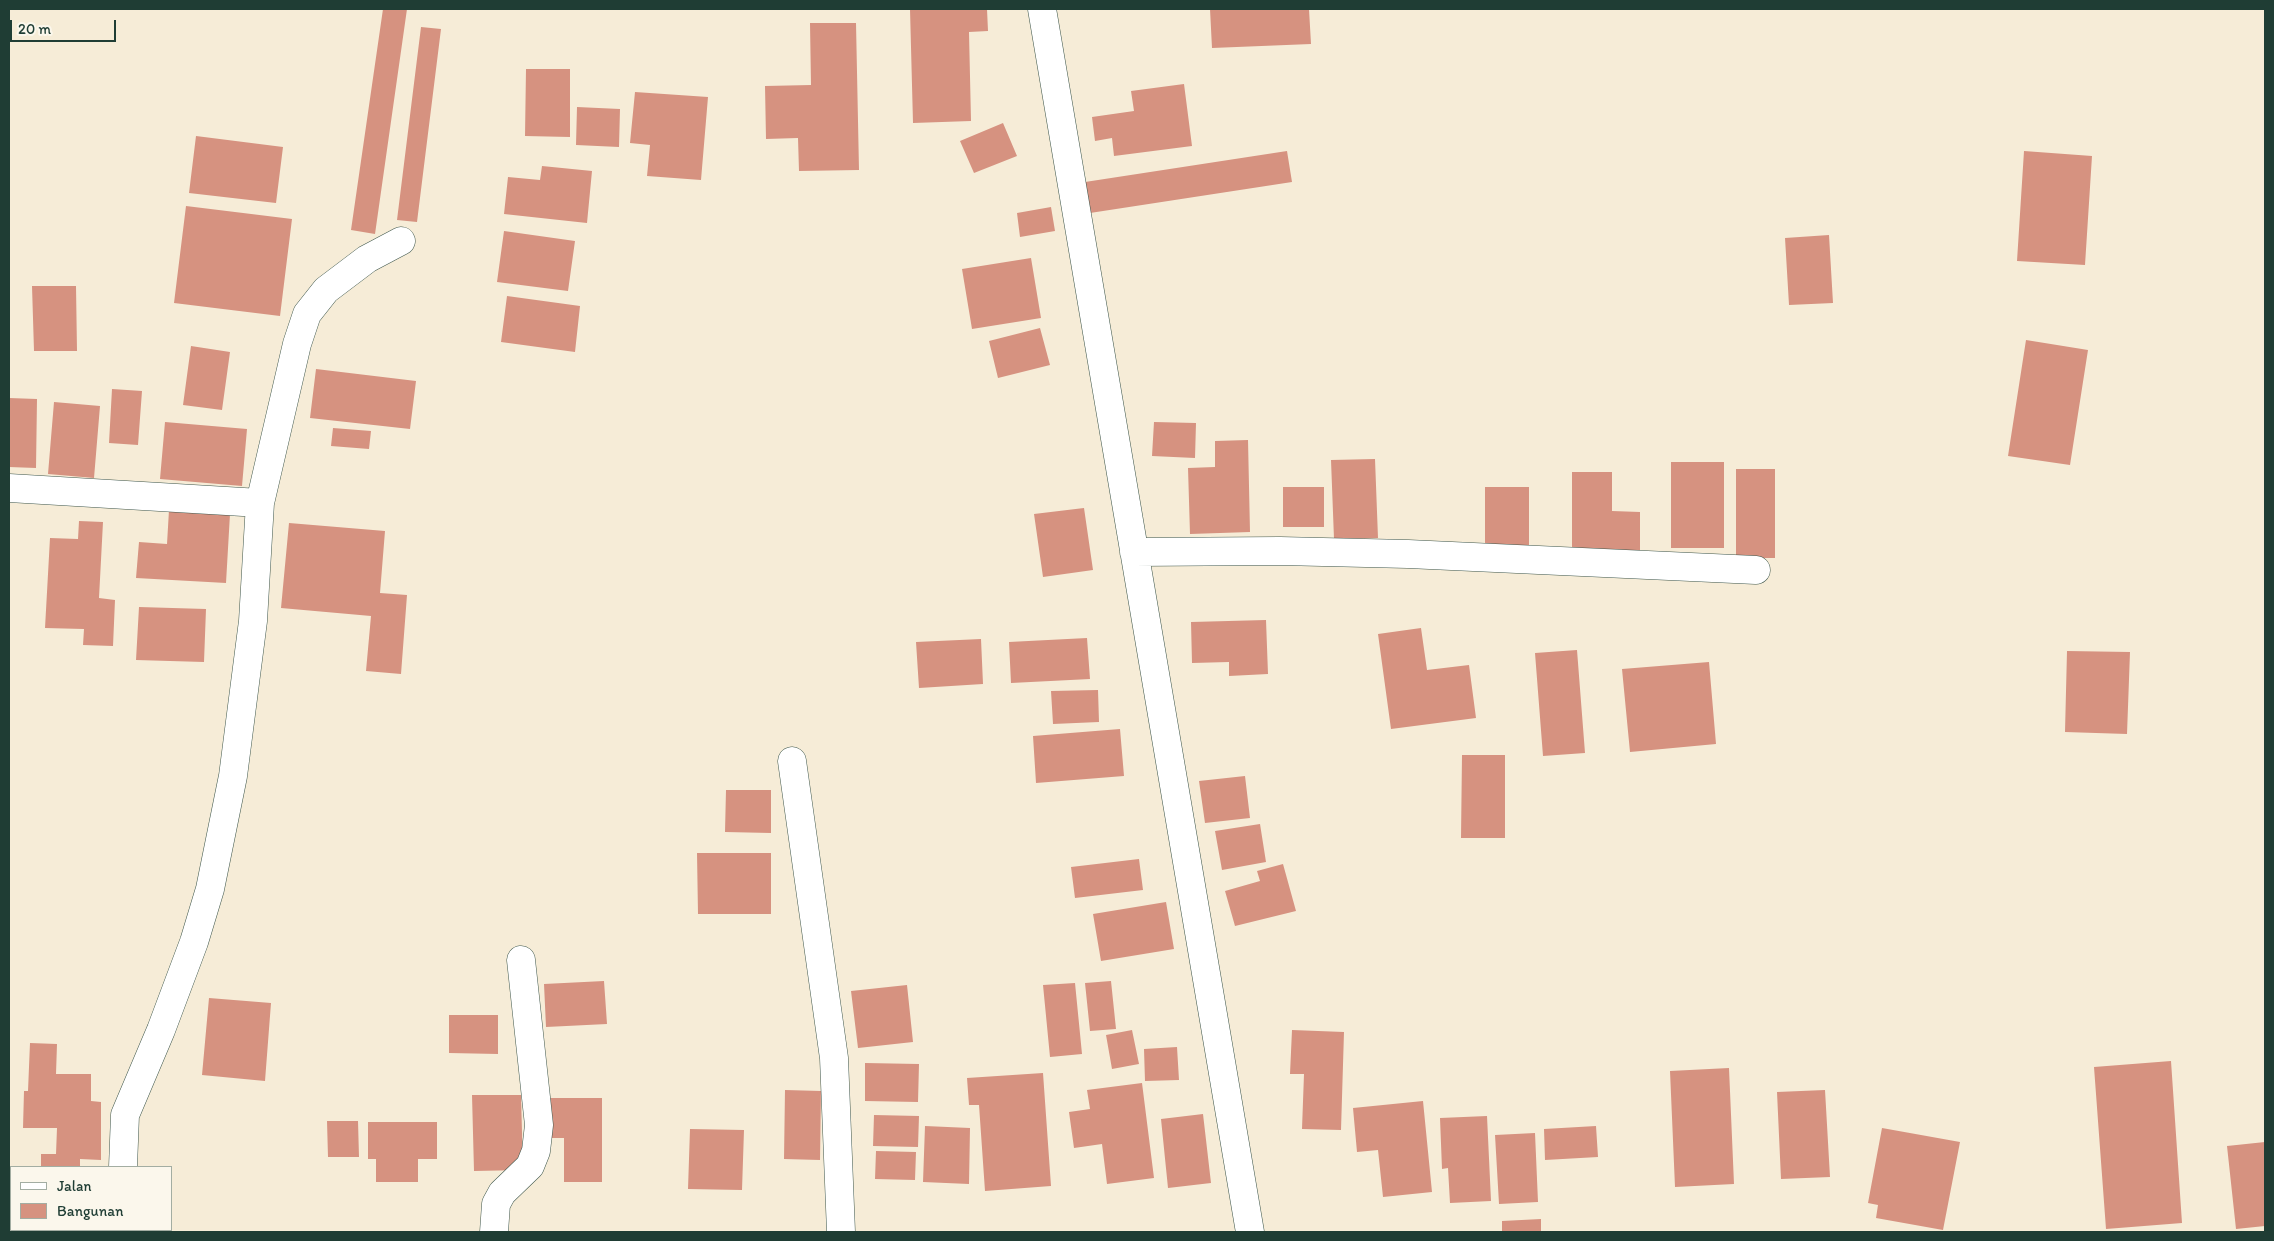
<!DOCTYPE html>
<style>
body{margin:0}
#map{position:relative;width:2274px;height:1241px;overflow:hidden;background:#f6ecd7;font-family:Itim,sans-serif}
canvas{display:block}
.frame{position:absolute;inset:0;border:10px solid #1f3d34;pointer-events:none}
.legend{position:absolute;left:10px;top:1166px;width:162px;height:65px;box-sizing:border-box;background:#fbf7ec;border:1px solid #a3ada2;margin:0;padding:6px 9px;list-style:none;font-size:15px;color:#1f3d34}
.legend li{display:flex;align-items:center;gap:10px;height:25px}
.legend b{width:25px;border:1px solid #a3ada2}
.scale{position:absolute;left:10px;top:20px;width:106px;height:22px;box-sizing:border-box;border:2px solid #1f3d34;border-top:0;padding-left:6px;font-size:15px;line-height:18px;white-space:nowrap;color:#1f3d34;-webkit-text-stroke:4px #fbf7ec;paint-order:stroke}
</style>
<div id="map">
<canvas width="2274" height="1241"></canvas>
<div class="frame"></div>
<ul class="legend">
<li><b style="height:6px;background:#fff"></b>Jalan</li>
<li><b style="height:14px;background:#d69280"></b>Bangunan</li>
</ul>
<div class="scale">20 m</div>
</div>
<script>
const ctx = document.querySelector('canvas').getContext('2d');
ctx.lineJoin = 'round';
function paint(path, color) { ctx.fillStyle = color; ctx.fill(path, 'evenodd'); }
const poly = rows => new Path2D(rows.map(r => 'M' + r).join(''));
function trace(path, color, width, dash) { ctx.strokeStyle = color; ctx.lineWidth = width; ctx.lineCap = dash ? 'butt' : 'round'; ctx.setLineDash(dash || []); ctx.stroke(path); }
const building = poly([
 [383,9,407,9,375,234,351,230],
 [910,9,987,9,988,31,969,32,971,121,913,123],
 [1210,9,1309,9,1311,44,1212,48],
 [810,23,856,23,859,170,799,171,798,138,766,139,765,86,811,85],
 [421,27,441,29,417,222,397,220],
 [526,69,570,69,570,137,525,136],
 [1184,84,1192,146,1114,156,1112,138,1095,141,1092,117,1134,111,1131,91],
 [635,92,708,97,701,180,647,176,650,145,630,143],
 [577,107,620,109,619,147,576,145],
 [1003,123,1017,156,974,173,960,141],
 [196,136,283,147,276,203,189,193],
 [1287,151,1292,182,1090,213,1085,182],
 [2024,151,2092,156,2085,265,2017,261],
 [542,166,592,171,587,223,504,214,508,177,540,180],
 [186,206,292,219,280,316,174,303],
 [1051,207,1055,231,1020,237,1017,213],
 [504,231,575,241,568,291,497,282],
 [1829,235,1833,303,1789,305,1785,238],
 [1031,258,1041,318,972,329,962,269],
 [32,286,76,286,77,351,34,351],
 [507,296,580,306,575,352,501,342],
 [1040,328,1050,365,998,378,989,341],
 [2026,340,2088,350,2070,465,2008,456],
 [191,346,230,352,222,410,183,405],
 [316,369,416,381,410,429,310,418],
 [112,389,142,391,138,445,109,443],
 [9,398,37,399,36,468,9,467],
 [54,402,100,406,94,478,48,474],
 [165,422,247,429,242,486,160,479],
 [1154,422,1196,423,1195,458,1152,456],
 [333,428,371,431,369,449,331,446],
 [1248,440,1250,532,1190,534,1188,468,1215,467,1215,441],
 [1375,459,1378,538,1334,539,1331,460],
 [1671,462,1724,462,1724,548,1671,548],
 [1736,469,1775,469,1775,558,1736,558],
 [1572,472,1612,472,1612,511,1640,512,1640,551,1572,551],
 [1283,487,1324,487,1324,527,1283,527],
 [1485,487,1529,487,1529,548,1485,548],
 [1084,508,1093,570,1043,577,1034,514],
 [169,510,230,514,226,583,136,578,139,542,167,544],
 [79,521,103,522,99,598,115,600,113,646,83,645,84,629,45,628,50,538,78,539],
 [289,523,385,531,380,593,407,595,401,674,366,671,371,616,281,608],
 [139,607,206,609,204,662,136,660],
 [1266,620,1268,674,1229,676,1229,662,1192,663,1191,622],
 [1421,628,1427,670,1469,665,1476,718,1391,729,1378,634],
 [1087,638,1090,679,1011,683,1009,642],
 [981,639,983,684,919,688,916,642],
 [1577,650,1585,753,1543,756,1535,653],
 [2067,651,2130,652,2127,734,2065,732],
 [1709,662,1716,744,1630,752,1622,669],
 [1098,690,1099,722,1053,724,1051,691],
 [1120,729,1124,776,1036,783,1033,736],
 [1462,755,1505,755,1505,838,1461,838],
 [1245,776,1250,818,1205,823,1199,781],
 [726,790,771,790,771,833,725,832],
 [1260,824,1266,862,1222,870,1215,831],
 [697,853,771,853,771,914,698,914],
 [1139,859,1143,890,1075,898,1071,867],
 [1283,864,1296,911,1235,926,1225,891,1260,881,1257,871],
 [1166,902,1174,949,1101,961,1093,914],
 [604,981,607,1024,546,1027,544,984],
 [1111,981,1116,1029,1090,1031,1085,983],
 [1075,983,1082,1054,1050,1057,1043,985],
 [907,985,913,1042,858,1048,851,991],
 [209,998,271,1003,265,1081,202,1075],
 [449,1015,498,1015,498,1054,449,1053],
 [1132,1030,1139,1064,1112,1069,1106,1035],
 [1292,1030,1344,1032,1341,1130,1302,1129,1304,1074,1290,1074],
 [30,1043,57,1044,56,1074,91,1074,91,1101,101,1102,101,1160,80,1159,80,1167,41,1167,41,1154,56,1154,57,1128,23,1128,24,1091,28,1091],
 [1177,1047,1179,1080,1145,1081,1144,1049],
 [2171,1061,2182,1223,2106,1229,2094,1067],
 [865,1063,919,1064,918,1102,865,1101],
 [1729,1068,1734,1184,1675,1187,1670,1071],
 [1043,1073,1051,1186,985,1191,979,1105,969,1105,967,1078],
 [1142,1083,1154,1178,1107,1184,1102,1144,1074,1148,1069,1112,1090,1109,1087,1090],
 [785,1090,821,1091,820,1160,784,1159],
 [1825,1090,1830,1177,1781,1179,1777,1092],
 [472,1095,521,1095,523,1170,474,1171],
 [550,1098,602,1098,602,1182,564,1182,564,1138,549,1138],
 [1423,1101,1432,1192,1383,1197,1378,1150,1357,1152,1353,1108],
 [1203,1114,1211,1183,1168,1188,1161,1119],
 [874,1115,919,1116,918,1147,873,1146],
 [1487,1116,1491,1201,1450,1203,1448,1168,1442,1169,1440,1118],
 [327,1121,358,1121,359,1157,328,1157],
 [368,1122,437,1122,437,1159,418,1159,418,1182,376,1182,376,1159,368,1159],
 [925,1126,970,1128,969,1184,923,1182],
 [1596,1126,1598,1157,1545,1160,1544,1129],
 [1882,1128,1960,1142,1943,1230,1876,1218,1878,1205,1868,1203],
 [690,1129,744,1130,742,1190,688,1189],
 [1535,1133,1538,1202,1499,1204,1495,1135],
 [2265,1142,2265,1226,2236,1229,2227,1146],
 [876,1151,916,1152,915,1180,875,1179],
 [1541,1219,1541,1232,1502,1232,1502,1221]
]);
const minor = poly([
 [1042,9,1250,1232],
 [9,488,260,503],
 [1134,552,1280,551,1408,554,1756,570],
 [792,761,834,1058,841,1232],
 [123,1167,125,1115,161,1030,194,942,210,889,233,776,253,621,260,503,297,344,307,314,326,290,367,259,401,241],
 [120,1232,120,1230],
 [494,1232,496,1204,502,1193,530,1166,536,1151,539,1125,521,960]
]);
const tertiary = poly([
 [9,1232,15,1232]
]);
paint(building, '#d69280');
trace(minor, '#3f574c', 29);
trace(tertiary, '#3f574c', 29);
trace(minor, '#fff', 28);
trace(tertiary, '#fff', 28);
</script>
